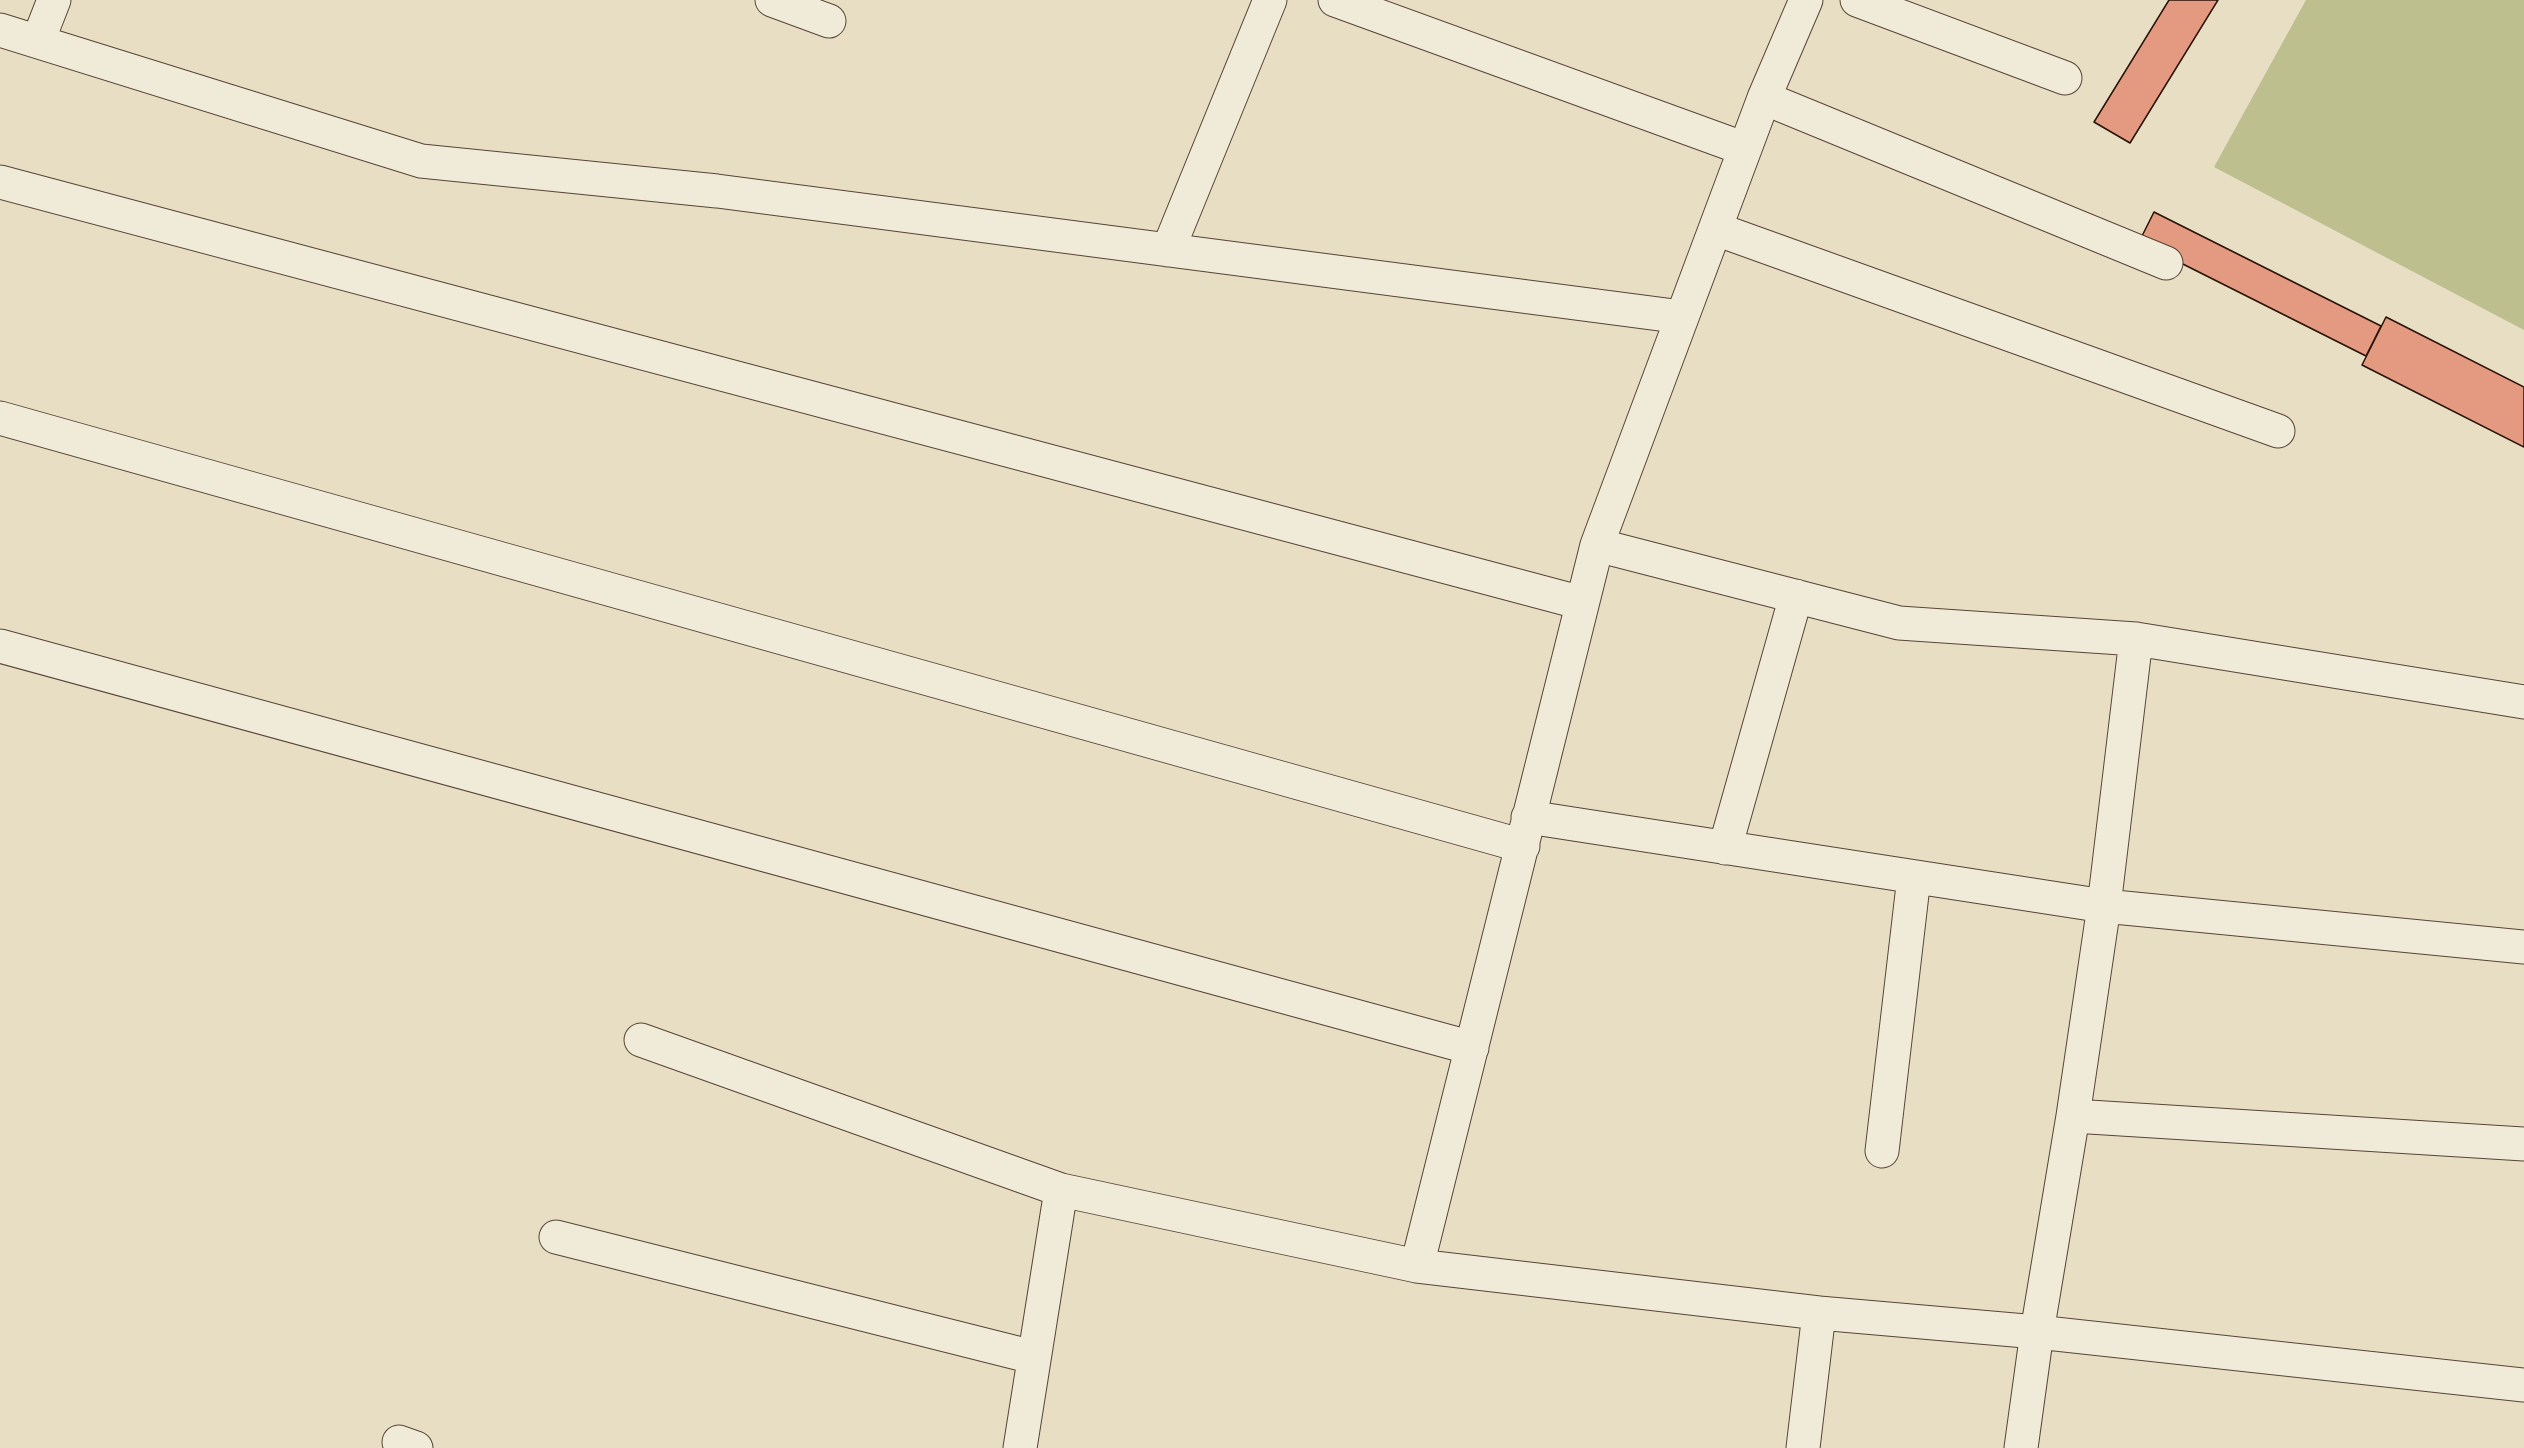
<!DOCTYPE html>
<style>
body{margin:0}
canvas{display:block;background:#e8dec4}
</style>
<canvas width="2524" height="1448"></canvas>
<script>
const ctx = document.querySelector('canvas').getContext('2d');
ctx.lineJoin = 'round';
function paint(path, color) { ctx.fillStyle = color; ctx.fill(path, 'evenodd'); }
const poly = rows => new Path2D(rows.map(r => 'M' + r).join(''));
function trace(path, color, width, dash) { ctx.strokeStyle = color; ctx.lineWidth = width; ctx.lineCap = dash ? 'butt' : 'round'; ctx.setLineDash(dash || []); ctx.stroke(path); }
const green = poly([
 [2306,0,2524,0,2524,330,2214,167]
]);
const building = poly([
 [2169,0,2218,0,2130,143,2094,122,2169,0],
 [2154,212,2381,326,2366,356,2139,242,2154,212],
 [2386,317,2524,387,2524,447,2362,365,2386,317]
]);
const minor = poly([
 [772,0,829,21],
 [1335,0,1745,149],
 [1857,0,2065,78],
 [0,30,421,161,717,191,1682,317],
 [38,41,54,0],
 [1764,98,2166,263],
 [0,182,1582,603],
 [1716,229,2278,431],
 [1168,250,1270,0],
 [0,418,1523,846],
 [1597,545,1899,623,2136,639,2524,702],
 [0,646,1472,1048],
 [1528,817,2104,906,2524,947],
 [1725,848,1796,596],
 [641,1040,1061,1190,1417,1266,1819,1313,2037,1332,2524,1385],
 [2073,1116,2524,1144],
 [1882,1151,1914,877],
 [556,1237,1033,1357],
 [1417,1266,1597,545,1764,98,1806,0],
 [399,1442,416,1448],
 [1020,1448,1061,1190],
 [1803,1448,1819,1313],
 [2021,1448,2037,1332,2073,1116,2104,906,2136,639]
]);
paint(green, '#bdbf8f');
paint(building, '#e39a81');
trace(building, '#281106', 1.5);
trace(minor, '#584436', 35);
trace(minor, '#f0ead9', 33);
</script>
